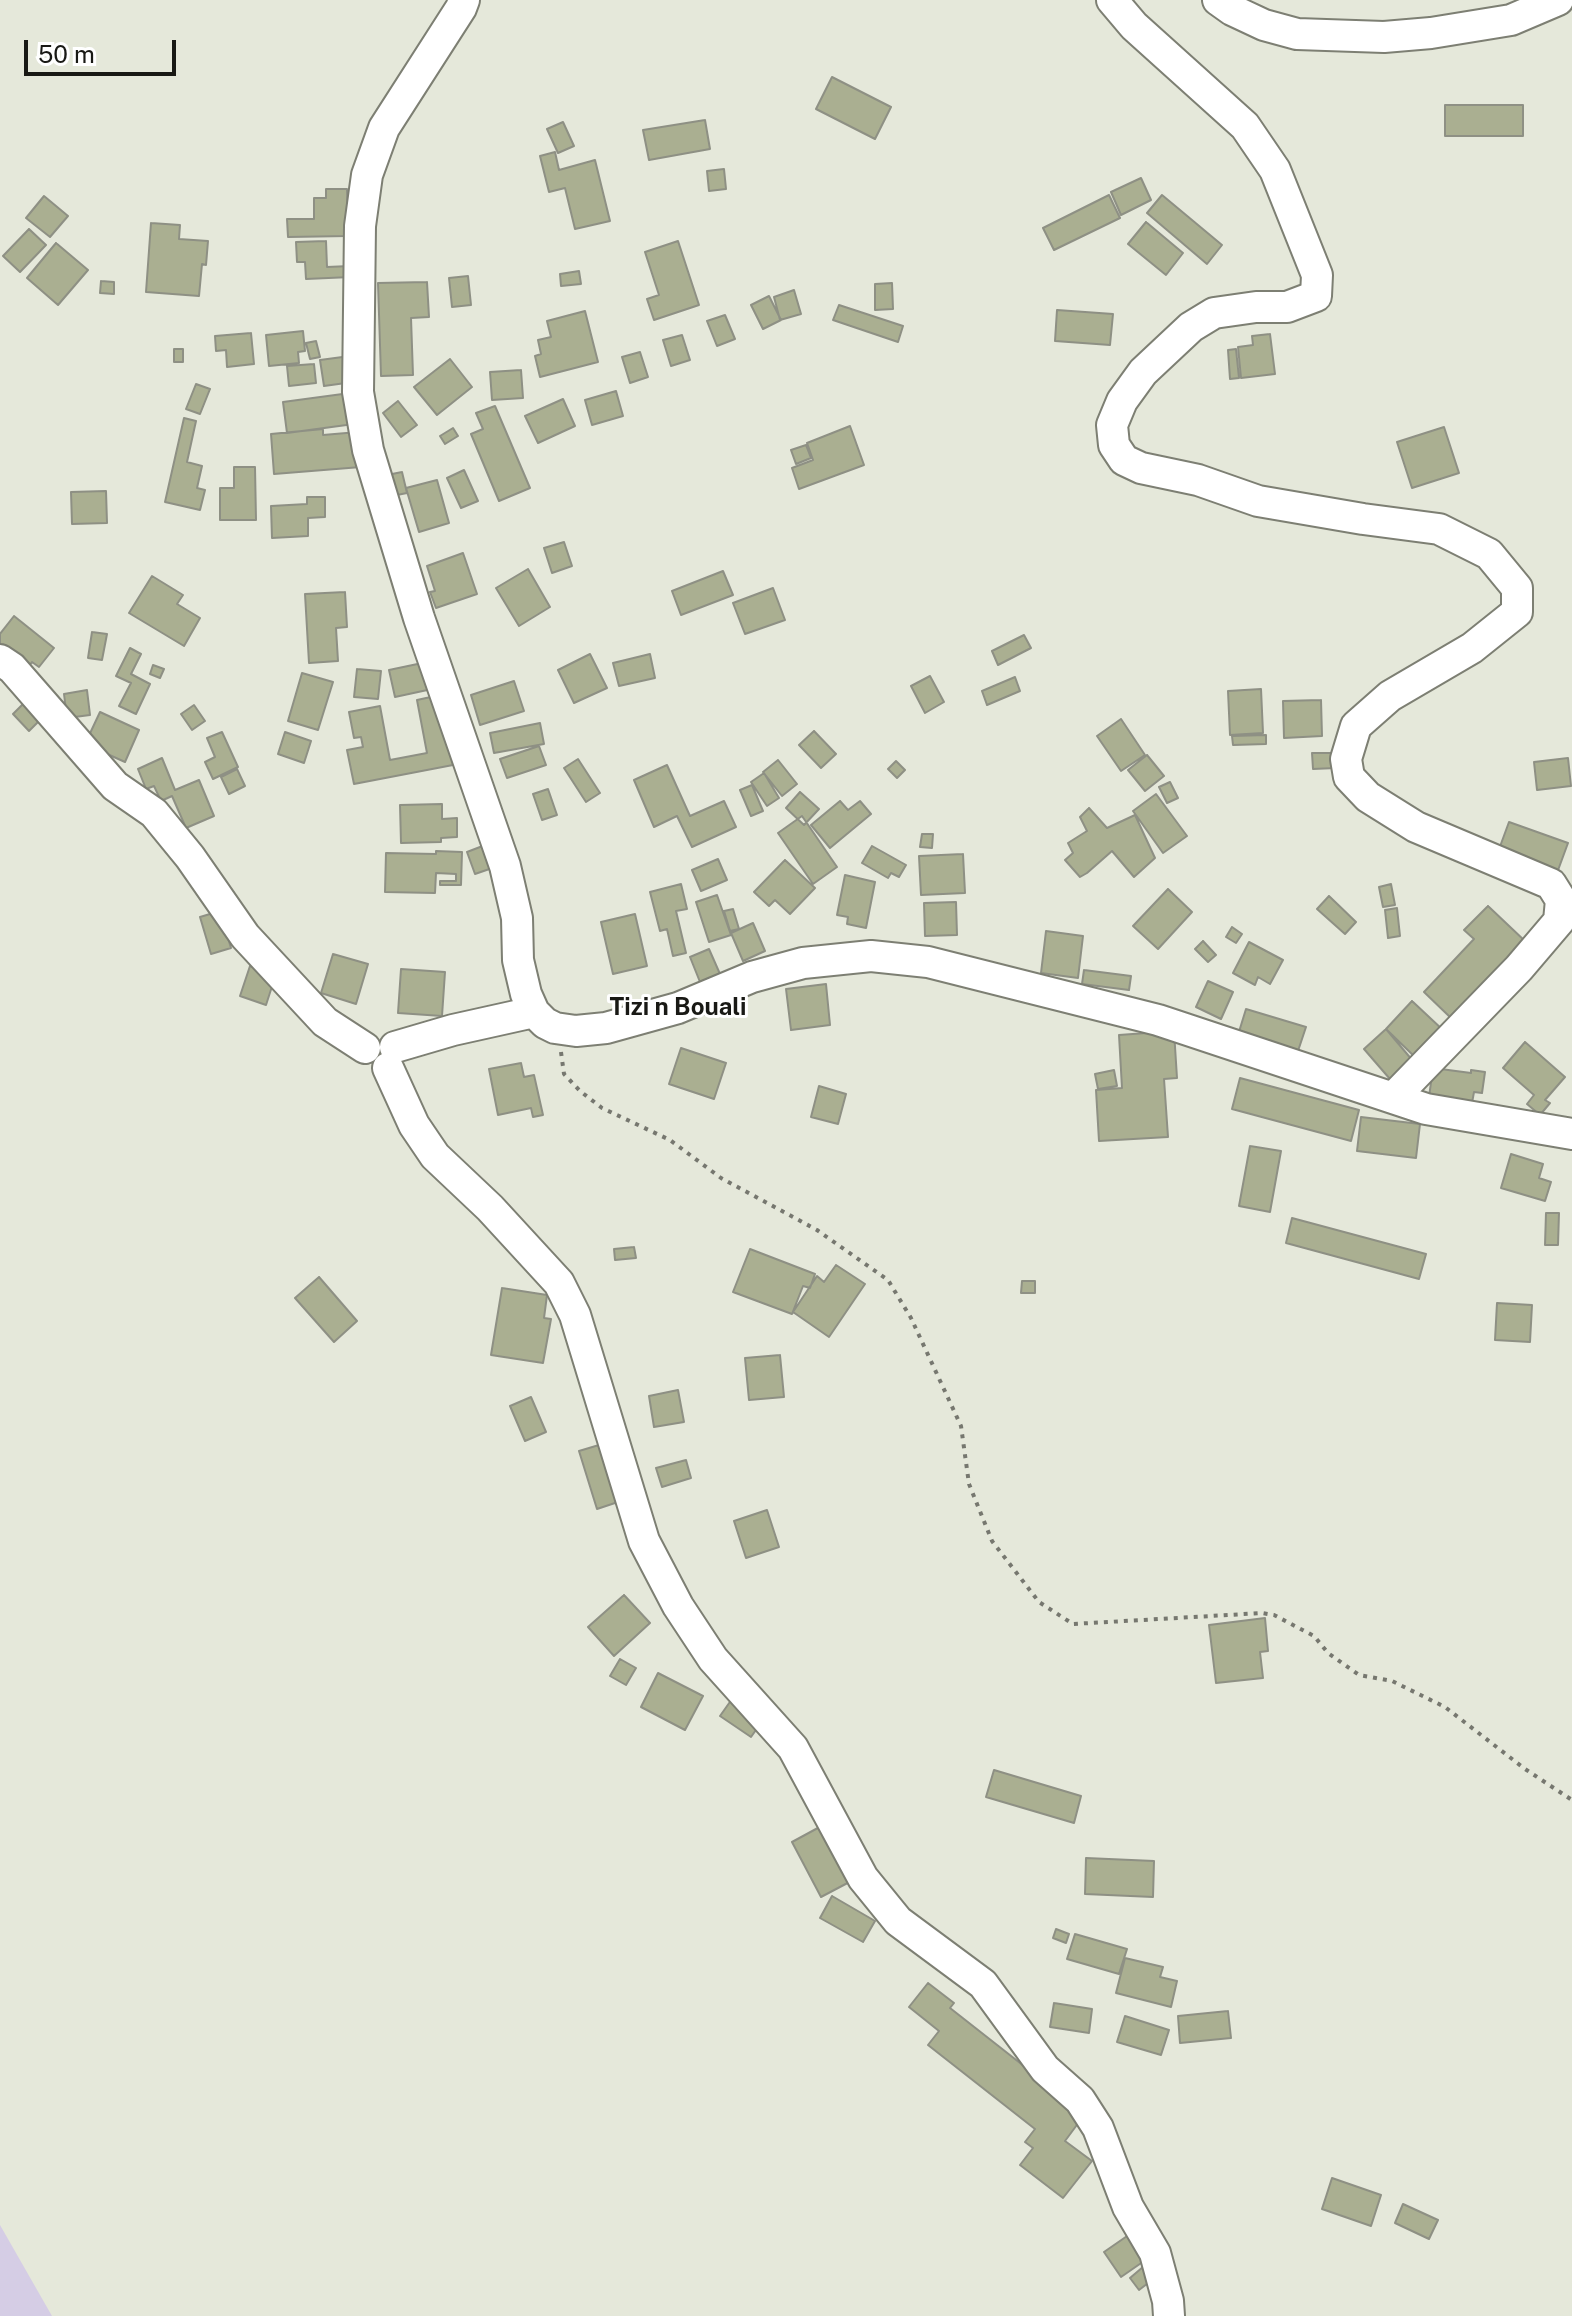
<!DOCTYPE html>
<style>
body{margin:0}
#map{position:relative;width:1572px;height:2316px;overflow:hidden;background:#e5e8da;font-family:"Public Sans",sans-serif}
canvas{display:block}
.scale{position:absolute;left:24px;top:40px;width:152px;height:36px;box-sizing:border-box;border:4px solid #191915;border-top:0;padding-left:10px;font-size:24px;line-height:28px;white-space:nowrap;color:#191915;-webkit-text-stroke:6px #fff;paint-order:stroke}
</style>
<div id="map">
<canvas width="1572" height="2316"></canvas>
<div class="scale">50 m</div>
</div>
<script>
const ctx = document.querySelector('canvas').getContext('2d');
ctx.lineJoin = 'round';
function paint(path, color) { ctx.fillStyle = color; ctx.fill(path, 'evenodd'); }
const poly = rows => new Path2D(rows.map(r => 'M' + r).join(''));
function trace(path, color, width, dash) { ctx.strokeStyle = color; ctx.lineWidth = width; ctx.lineCap = dash ? 'butt' : 'round'; ctx.setLineDash(dash || []); ctx.stroke(path); }
function drawText(font, color, halo, rows, align = 'center') {
  ctx.font = font + ' "Public Sans",sans-serif'; ctx.lineWidth = 6; ctx.setLineDash([]); ctx.textBaseline = 'middle'; ctx.strokeStyle = halo; ctx.fillStyle = color; for (const [text, x, y, turn = 0] of rows) {
    ctx.save(); ctx.translate(x, y); ctx.rotate((+turn || 0) * Math.PI / 180); ctx.textAlign = isNaN(turn) ? turn : align; if (halo) ctx.strokeText(text, 0, 0); ctx.fillText(text, 0, 0); ctx.restore();
  }
}
const green = poly([
 [0,2225,52,2316,0,2316]
]);
const building = poly([
 [832,77,891,107,875,139,816,109,832,77],
 [1445,105,1523,105,1523,136,1445,136,1445,105],
 [705,120,710,149,649,160,643,130,705,120],
 [563,122,574,146,558,153,547,129,563,122],
 [555,152,559,170,595,160,610,221,575,229,565,188,549,192,540,156,555,152],
 [724,169,726,189,709,191,707,171,724,169],
 [1141,178,1151,200,1121,215,1111,192,1141,178],
 [326,189,347,189,348,236,288,237,287,219,314,219,314,198,326,198,326,189],
 [1109,195,1120,218,1054,250,1043,228,1109,195],
 [1162,195,1222,245,1207,264,1147,213,1162,195],
 [44,196,68,216,50,237,26,218,44,196],
 [1146,222,1183,253,1166,275,1128,244,1146,222],
 [151,223,180,225,179,239,208,241,206,265,202,264,199,296,146,292,151,223],
 [29,229,46,245,20,272,3,256,29,229],
 [326,241,327,267,350,266,351,277,306,279,305,262,297,262,296,242,326,241],
 [678,241,699,305,654,320,647,299,659,295,645,252,678,241],
 [56,243,88,270,58,305,27,278,56,243],
 [579,271,581,284,561,286,560,274,579,271],
 [468,276,471,305,452,307,449,278,468,276],
 [101,281,114,282,114,294,100,293,101,281],
 [427,282,429,317,411,318,413,375,381,376,378,283,427,282],
 [892,283,893,309,875,310,875,284,892,283],
 [794,290,801,314,780,320,774,297,794,290],
 [769,296,781,320,763,329,751,305,769,296],
 [839,305,903,326,898,342,833,320,839,305],
 [1057,310,1113,314,1110,345,1055,341,1057,310],
 [585,311,598,362,540,377,535,356,541,354,538,340,551,337,547,321,585,311],
 [725,315,735,339,717,346,707,321,725,315],
 [303,331,305,351,298,352,299,363,269,366,266,335,303,331],
 [251,333,254,364,227,367,226,350,216,351,215,336,251,333],
 [1270,334,1275,374,1241,378,1238,347,1253,345,1252,336,1270,334],
 [682,335,690,360,671,366,663,340,682,335],
 [316,341,320,357,310,359,306,343,316,341],
 [174,349,183,349,183,362,174,362,174,349],
 [1236,349,1239,378,1230,379,1228,350,1236,349],
 [640,352,648,377,630,383,622,357,640,352],
 [350,356,353,382,324,386,320,360,350,356],
 [450,359,472,387,437,415,414,387,450,359],
 [314,364,316,383,289,386,287,366,314,364],
 [521,370,523,398,492,400,490,372,521,370],
 [196,384,210,389,200,414,186,409,196,384],
 [616,391,623,416,592,425,585,400,616,391],
 [350,393,354,424,287,433,283,402,350,393],
 [563,399,575,426,538,443,525,416,563,399],
 [398,401,417,425,401,437,383,413,398,401],
 [495,406,530,488,499,501,471,434,483,429,476,413,495,406],
 [184,418,196,421,187,462,202,466,197,488,205,490,200,510,165,502,184,418],
 [850,426,864,465,799,489,792,468,813,460,807,443,850,426],
 [1444,427,1459,473,1412,488,1397,442,1444,427],
 [453,428,458,436,445,444,440,436,453,428],
 [323,429,323,435,358,432,361,467,274,474,271,434,323,429],
 [806,445,811,458,796,464,791,450,806,445],
 [234,467,255,467,256,520,220,520,220,488,234,488,234,467],
 [464,470,478,501,461,508,447,478,464,470],
 [402,472,407,493,387,497,382,476,402,472],
 [437,480,449,523,419,532,406,488,437,480],
 [106,491,107,523,72,524,71,492,106,491],
 [307,497,325,497,325,517,308,518,308,536,272,538,271,506,307,504,307,497],
 [564,542,572,566,552,573,544,548,564,542],
 [463,553,477,594,436,608,430,592,435,591,427,566,463,553],
 [528,569,550,607,519,626,496,588,528,569],
 [723,571,733,595,681,615,672,591,723,571],
 [152,576,183,595,177,604,200,618,184,646,129,613,152,576],
 [773,588,785,620,745,634,733,603,773,588],
 [345,592,347,627,336,628,338,661,309,663,305,594,345,592],
 [14,616,54,648,39,667,32,662,26,670,0,650,0,634,14,616],
 [92,632,107,634,102,660,88,658,92,632],
 [1024,635,1031,648,998,665,992,651,1024,635],
 [130,648,141,654,131,674,150,684,136,714,119,706,131,683,116,676,130,648],
 [590,654,607,688,574,703,558,670,590,654],
 [650,654,655,678,619,686,613,663,650,654],
 [427,662,432,689,395,697,389,670,427,662],
 [153,665,164,669,160,678,150,674,153,665],
 [357,669,381,671,378,699,354,697,357,669],
 [302,673,333,682,318,730,288,721,302,673],
 [930,676,944,702,925,713,911,686,930,676],
 [1015,677,1020,691,987,705,982,691,1015,677],
 [514,681,524,711,480,725,471,695,514,681],
 [1261,689,1263,733,1230,735,1228,691,1261,689],
 [87,690,90,715,67,718,64,694,87,690],
 [440,695,453,765,354,784,347,750,363,747,361,737,354,738,349,712,380,706,390,760,427,753,417,700,440,695],
 [1321,700,1322,736,1284,738,1283,701,1321,700],
 [25,702,42,718,29,731,13,714,25,702],
 [194,705,205,721,192,730,181,714,194,705],
 [100,712,139,730,125,762,85,744,100,712],
 [1121,719,1145,755,1121,771,1097,736,1121,719],
 [540,723,544,744,494,753,490,733,540,723],
 [814,731,836,754,821,768,799,745,814,731],
 [222,732,238,767,213,779,205,762,215,757,207,738,222,732],
 [285,732,311,741,304,763,278,754,285,732],
 [1266,735,1266,744,1233,745,1232,736,1266,735],
 [539,746,546,765,507,778,500,759,539,746],
 [1312,753,1335,753,1336,768,1313,769,1312,753],
 [1147,755,1164,776,1145,791,1128,770,1147,755],
 [162,758,175,790,199,780,214,816,186,828,172,796,161,801,154,786,146,789,138,769,162,758],
 [1568,758,1571,786,1537,790,1534,762,1568,758],
 [578,759,600,793,586,802,564,768,578,759],
 [778,760,797,784,782,796,763,772,778,760],
 [896,761,905,770,897,778,888,769,896,761],
 [667,765,690,816,724,801,736,827,692,847,677,816,654,827,634,780,667,765],
 [237,769,245,786,229,794,221,777,237,769],
 [764,773,779,798,767,806,751,782,764,773],
 [1170,782,1178,798,1167,803,1159,787,1170,782],
 [752,785,763,811,751,816,740,790,752,785],
 [548,789,557,815,542,820,533,794,548,789],
 [800,792,819,809,804,825,786,808,800,792],
 [1156,794,1187,836,1163,853,1133,811,1156,794],
 [840,801,848,810,860,801,871,814,830,848,811,825,840,801],
 [442,804,442,819,457,818,457,837,441,838,441,842,401,843,400,805,442,804],
 [1089,808,1107,828,1135,815,1155,858,1134,877,1112,851,1087,873,1080,877,1065,860,1073,853,1068,843,1087,831,1080,817,1089,808],
 [802,816,837,867,813,884,778,833,802,816],
 [1509,822,1568,843,1557,873,1498,852,1509,822],
 [922,834,933,834,932,848,920,847,922,834],
 [493,842,501,865,475,874,467,852,493,842],
 [872,846,906,865,899,877,891,873,888,878,862,863,872,846],
 [436,851,462,852,461,885,440,885,440,881,456,881,456,874,436,873,435,893,385,892,386,853,436,854,436,851],
 [963,854,965,893,921,895,919,856,963,854],
 [718,859,727,880,701,891,692,870,718,859],
 [785,860,815,888,790,914,775,900,769,906,754,892,785,860],
 [845,875,875,882,866,928,847,924,848,917,837,915,845,875],
 [681,884,687,909,676,911,686,953,673,956,667,929,660,931,650,892,681,884],
 [1391,884,1395,905,1383,907,1379,887,1391,884],
 [1168,889,1192,912,1158,949,1133,926,1168,889],
 [717,895,731,935,709,942,696,902,717,895],
 [1329,896,1356,922,1345,934,1317,909,1329,896],
 [956,902,957,935,925,936,924,903,956,902],
 [1488,906,1526,942,1452,1019,1424,992,1474,939,1464,930,1488,906],
 [1397,908,1400,936,1388,938,1385,910,1397,908],
 [733,909,739,929,730,931,724,911,733,909],
 [220,911,231,948,211,954,200,917,220,911],
 [635,914,647,966,613,974,601,922,635,914],
 [753,923,765,951,743,961,731,933,753,923],
 [1232,927,1242,934,1236,943,1226,937,1232,927],
 [1046,931,1083,936,1078,978,1041,973,1046,931],
 [1203,941,1216,955,1208,962,1195,949,1203,941],
 [1249,942,1283,960,1270,984,1258,977,1255,985,1233,973,1249,942],
 [709,949,720,974,700,982,690,957,709,949],
 [333,954,368,964,356,1004,321,993,333,954],
 [250,966,276,974,266,1005,240,996,250,966],
 [401,969,445,972,442,1016,398,1013,401,969],
 [1084,970,1131,976,1129,990,1082,984,1084,970],
 [1208,981,1233,992,1221,1019,1196,1007,1208,981],
 [826,984,830,1025,791,1030,786,989,826,984],
 [1412,1001,1444,1031,1417,1059,1386,1029,1412,1001],
 [1246,1009,1306,1027,1297,1054,1238,1035,1246,1009],
 [1386,1029,1418,1067,1396,1086,1364,1049,1386,1029],
 [1174,1031,1177,1078,1164,1079,1168,1137,1099,1141,1096,1090,1122,1088,1119,1035,1174,1031],
 [1525,1042,1565,1077,1545,1100,1550,1103,1540,1115,1527,1104,1534,1095,1503,1068,1525,1042],
 [681,1048,726,1063,714,1099,669,1084,681,1048],
 [521,1063,524,1077,534,1075,543,1115,533,1117,531,1108,498,1115,489,1069,521,1063],
 [1433,1068,1471,1073,1471,1070,1485,1072,1482,1093,1474,1092,1472,1103,1429,1097,1433,1068],
 [1114,1070,1117,1086,1098,1089,1095,1074,1114,1070],
 [1240,1078,1359,1110,1351,1141,1232,1109,1240,1078],
 [819,1086,846,1094,838,1124,811,1117,819,1086],
 [1361,1117,1420,1124,1416,1158,1357,1151,1361,1117],
 [1250,1146,1281,1151,1270,1212,1239,1206,1250,1146],
 [1511,1154,1543,1164,1539,1178,1551,1182,1545,1201,1501,1188,1511,1154],
 [1546,1213,1559,1213,1558,1245,1545,1245,1546,1213],
 [1292,1218,1426,1254,1419,1279,1286,1243,1292,1218],
 [634,1247,636,1258,615,1260,614,1249,634,1247],
 [750,1249,815,1274,810,1288,803,1286,792,1314,733,1292,750,1249],
 [836,1265,865,1284,829,1337,793,1312,817,1276,824,1282,836,1265],
 [319,1277,357,1321,334,1342,295,1298,319,1277],
 [1022,1281,1035,1281,1035,1293,1021,1293,1022,1281],
 [502,1288,547,1295,544,1318,551,1319,543,1363,491,1355,502,1288],
 [1497,1303,1532,1305,1530,1342,1495,1340,1497,1303],
 [780,1355,784,1397,749,1400,745,1358,780,1355],
 [678,1390,684,1422,654,1427,649,1396,678,1390],
 [531,1397,546,1432,525,1441,510,1406,531,1397],
 [609,1442,627,1499,597,1509,579,1451,609,1442],
 [686,1460,691,1478,662,1487,656,1468,686,1460],
 [767,1510,779,1547,746,1558,734,1521,767,1510],
 [624,1595,650,1623,614,1656,588,1627,624,1595],
 [1265,1618,1268,1651,1260,1652,1263,1678,1216,1683,1209,1625,1265,1618],
 [620,1659,636,1668,626,1685,610,1676,620,1659],
 [658,1673,703,1696,685,1730,641,1707,658,1673],
 [732,1699,763,1720,751,1737,720,1716,732,1699],
 [994,1770,1081,1796,1074,1823,986,1797,994,1770],
 [827,1823,857,1878,821,1897,792,1842,827,1823],
 [1086,1858,1154,1861,1153,1897,1085,1894,1086,1858],
 [832,1896,875,1921,863,1942,820,1918,832,1896],
 [1056,1929,1069,1934,1066,1943,1053,1938,1056,1929],
 [1075,1934,1127,1949,1119,1974,1067,1959,1075,1934],
 [1125,1958,1163,1967,1160,1977,1177,1981,1171,2007,1116,1993,1125,1958],
 [928,1983,954,2003,950,2008,1085,2114,1065,2141,1092,2161,1063,2198,1020,2165,1033,2148,1025,2142,1035,2129,928,2045,939,2031,909,2007,928,1983],
 [1054,2003,1092,2009,1089,2033,1050,2027,1054,2003],
 [1228,2011,1231,2038,1180,2043,1178,2016,1228,2011],
 [1125,2016,1169,2030,1161,2055,1117,2042,1125,2016],
 [1332,2178,1381,2195,1371,2226,1322,2209,1332,2178],
 [1403,2204,1438,2220,1429,2239,1395,2223,1403,2204],
 [1130,2234,1147,2259,1121,2277,1104,2252,1130,2234],
 [1150,2261,1160,2274,1139,2290,1130,2278,1150,2261]
]);
const path = poly([
 [561,1052,564,1074,580,1091,602,1108,670,1140,721,1178,817,1230,888,1280,911,1318,961,1426,969,1484,992,1541,1039,1602,1073,1624,1262,1613,1274,1615,1314,1636,1328,1653,1359,1675,1392,1681,1445,1707,1525,1769,1572,1800]
]);
const minor = poly([
 [464,0,461,8,384,128,367,175,360,226,358,392,368,450,419,618,505,866,517,918,518,960,526,994,534,1012,545,1023,555,1028,576,1031,606,1028,678,1008,752,977,803,963,871,956,928,962,1158,1020,1426,1109,1572,1134],
 [1112,0,1134,26,1245,126,1275,170,1317,275,1316,296,1287,307,1256,307,1214,313,1191,327,1143,372,1122,401,1112,425,1114,445,1124,460,1141,468,1198,480,1258,501,1363,519,1439,529,1489,554,1517,588,1517,612,1472,648,1390,696,1356,726,1346,759,1349,777,1368,797,1416,827,1551,884,1561,900,1559,921,1519,968,1393,1098],
 [1218,0,1232,10,1264,25,1297,34,1384,37,1431,33,1511,20,1558,0],
 [0,660,12,668,115,786,154,813,190,857,245,936,325,1022,365,1048],
 [395,1047,453,1030,534,1012],
 [388,1068,414,1125,435,1156,490,1208,559,1283,575,1315,644,1541,678,1606,713,1659,793,1748,863,1878,898,1921,983,1984,1045,2069,1080,2100,1098,2128,1128,2207,1155,2253,1168,2301,1169,2316]
]);
const quarterNames = [
 ["Tizi n Bouali",678,1008]
];
paint(green, '#d5cde5');
paint(building, '#aaaf91');
trace(building, '#8e9084', 2);
trace(minor, '#7d7f73', 34);
trace(path, '#76776f', 4, [4, 6]);
trace(minor, '#fff', 30);
drawText('bold 24px', '#191915', '#fff', quarterNames);
</script>
